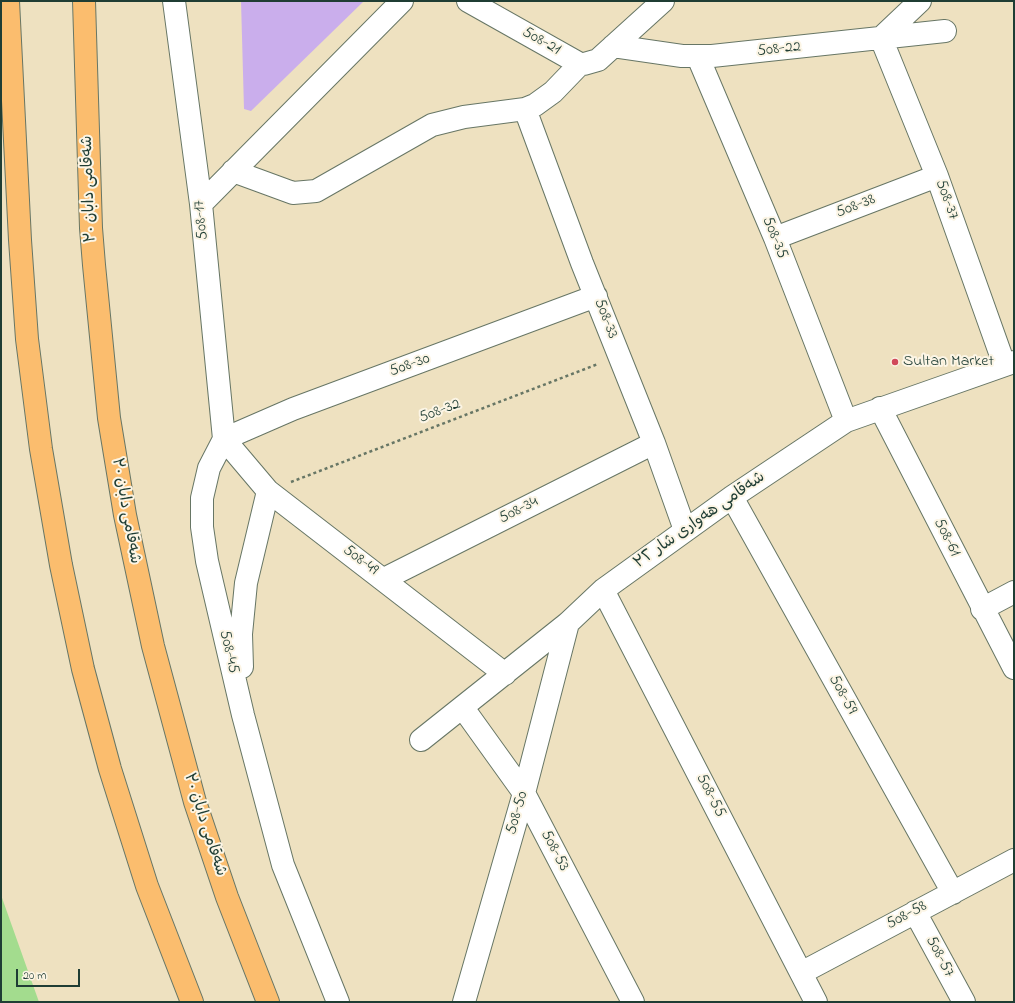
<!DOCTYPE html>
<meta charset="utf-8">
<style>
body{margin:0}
#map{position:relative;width:1015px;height:1003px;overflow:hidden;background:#eee1c0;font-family:"Indie Flower",sans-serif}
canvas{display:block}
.frame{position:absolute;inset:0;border:2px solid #1f3d34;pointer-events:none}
.scale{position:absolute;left:16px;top:969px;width:64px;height:18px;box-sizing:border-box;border:2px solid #1f3d34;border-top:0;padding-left:5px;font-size:12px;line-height:14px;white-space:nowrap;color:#1f3d34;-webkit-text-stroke:3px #fcf5e5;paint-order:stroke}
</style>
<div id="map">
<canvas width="1015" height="1003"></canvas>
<div class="frame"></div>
<div class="scale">20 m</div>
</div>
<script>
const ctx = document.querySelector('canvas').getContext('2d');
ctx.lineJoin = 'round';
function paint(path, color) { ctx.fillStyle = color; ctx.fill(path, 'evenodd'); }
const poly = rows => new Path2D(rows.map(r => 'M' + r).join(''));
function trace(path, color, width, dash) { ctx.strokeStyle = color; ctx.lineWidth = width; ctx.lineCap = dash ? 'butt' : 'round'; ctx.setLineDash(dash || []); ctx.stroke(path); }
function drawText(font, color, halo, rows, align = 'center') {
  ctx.font = font + ' "Indie Flower","Playpen Sans Arabic",sans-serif'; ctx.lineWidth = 4; ctx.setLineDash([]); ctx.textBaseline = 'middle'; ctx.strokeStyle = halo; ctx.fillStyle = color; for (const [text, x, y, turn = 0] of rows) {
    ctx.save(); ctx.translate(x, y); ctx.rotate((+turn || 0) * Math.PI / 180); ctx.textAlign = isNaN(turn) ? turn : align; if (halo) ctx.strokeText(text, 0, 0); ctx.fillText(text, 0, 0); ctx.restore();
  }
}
const green = poly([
 [1,895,39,1002,1,1002]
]);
const building = poly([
 [241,1,364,1,251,111,244,109]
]);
const path = poly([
 [291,482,598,364]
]);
const minor = poly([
 [174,1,201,204,224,439],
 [468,1,580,64,584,64,598,60,663,1],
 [920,1,881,38,937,176,1004,364],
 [613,46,682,56,712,56,945,31],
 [698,57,775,238,846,421],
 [525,109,582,263,654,443,685,530],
 [233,171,293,193,316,191,432,125,464,117,525,109,535,105,553,92,580,64],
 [201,204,402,1],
 [775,238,937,176],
 [880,408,1014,668],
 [224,439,209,468,202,498,202,527,207,561,243,715,283,865,338,1002],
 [224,439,293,409,596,296],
 [224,439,268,491,505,674],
 [732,497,953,893],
 [384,579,654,443],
 [603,590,816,1002],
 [982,609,1014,592],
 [242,667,241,634,246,583,268,491],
 [463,708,524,793,633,1002],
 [421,740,568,623,603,590,732,497,846,421,1014,362],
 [915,912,964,1002],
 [801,973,1014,860],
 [464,1002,524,793,568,623]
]);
const major = poly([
 [8,1,20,240,27,339,41,449,61,565,83,669,110,769,147,886,192,1002],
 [84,1,91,228,94,265,109,418,125,515,153,646,195,802,227,897,268,1002]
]);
const markers = [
 [895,362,4,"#d1495b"]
];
const streetNames = [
 ["508-21",541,42,29],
 ["508-22",779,50,-6],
 ["شەقامی دابان ٣٠",90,189,-92],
 ["508-37",946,200,70],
 ["508-38",856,207,-21],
 ["508-17",202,220,-96],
 ["508-35",774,238,68],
 ["508-33",605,319,69],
 ["508-30",410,366,-20],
 ["508-32",440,412,-21],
 ["شەقامی دابان ٣٠",125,511,80],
 ["508-34",519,511,-27],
 ["شەقامی هەواری شار ٣٢",700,521,-35],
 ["508-61",946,538,63],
 ["508-49",360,561,37],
 ["508-45",228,652,77],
 ["508-59",842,695,61],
 ["508-55",710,796,63],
 ["508-50",518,813,-74],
 ["شەقامی دابان ٣٠",204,825,72],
 ["508-53",554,851,62],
 ["508-58",907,916,-28],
 ["508-57",939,957,62]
];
const poiNames = [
 ["Sultan Market",903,362]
];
paint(green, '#a3dc8e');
paint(building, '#caaeec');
trace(minor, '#677665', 24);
trace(major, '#677665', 24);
trace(path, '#677665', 2.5, [3, 3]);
trace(minor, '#fff', 22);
trace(major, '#fbbd6e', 22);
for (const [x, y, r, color] of markers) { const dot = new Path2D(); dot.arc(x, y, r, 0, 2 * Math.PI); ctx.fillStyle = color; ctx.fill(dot); trace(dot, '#fcf5e5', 1.5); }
drawText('16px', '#1f3d34', '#fcf5e5', streetNames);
drawText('16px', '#1f3d34', '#fcf5e5', poiNames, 'left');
</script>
